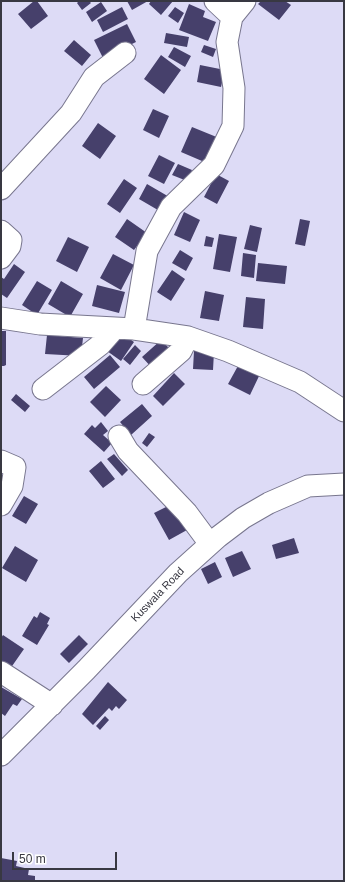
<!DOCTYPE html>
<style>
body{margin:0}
#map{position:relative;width:345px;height:882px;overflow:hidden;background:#dddbf6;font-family:Arial,sans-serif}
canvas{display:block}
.frame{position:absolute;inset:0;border:2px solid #383842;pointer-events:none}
.scale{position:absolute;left:12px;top:852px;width:105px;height:18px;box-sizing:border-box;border:2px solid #383842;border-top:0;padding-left:5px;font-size:12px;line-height:14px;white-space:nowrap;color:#383842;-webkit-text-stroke:3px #fff;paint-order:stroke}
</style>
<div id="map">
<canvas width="345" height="882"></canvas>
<div class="frame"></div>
<div class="scale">50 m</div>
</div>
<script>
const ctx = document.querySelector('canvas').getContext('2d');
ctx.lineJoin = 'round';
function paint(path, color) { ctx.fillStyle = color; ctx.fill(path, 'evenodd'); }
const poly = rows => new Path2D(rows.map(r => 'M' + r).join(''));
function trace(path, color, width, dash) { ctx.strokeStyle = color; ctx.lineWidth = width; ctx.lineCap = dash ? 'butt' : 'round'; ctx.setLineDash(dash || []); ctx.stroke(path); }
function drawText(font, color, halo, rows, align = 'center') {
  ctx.font = font + ' Arial,sans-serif'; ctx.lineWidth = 4; ctx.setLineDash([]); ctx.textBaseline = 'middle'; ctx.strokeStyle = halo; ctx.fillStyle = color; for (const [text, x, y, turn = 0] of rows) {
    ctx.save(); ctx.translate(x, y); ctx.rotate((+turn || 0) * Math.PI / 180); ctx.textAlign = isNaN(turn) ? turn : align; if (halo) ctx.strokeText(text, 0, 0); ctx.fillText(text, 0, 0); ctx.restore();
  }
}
const building = poly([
 [34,1,37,1,48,16,31,29,18,14],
 [79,1,89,1,91,3,82,10,77,3],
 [127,1,148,1,132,10],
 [151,1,173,1,161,15,149,4],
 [261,1,285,1,291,5,279,20,258,4],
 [101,2,107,11,92,22,86,12],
 [189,4,205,11,203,17,216,22,208,41,179,30],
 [122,7,128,19,103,32,97,20],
 [175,7,184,13,178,23,168,16],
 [127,24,136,42,103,58,94,40],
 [166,33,189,37,187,47,164,43],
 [74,40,91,55,82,66,64,51],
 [204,45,216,49,213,57,201,52],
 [174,47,191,56,185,67,168,57],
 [161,55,181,70,164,94,144,79],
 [200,65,225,70,221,87,197,82],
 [153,109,169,116,159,138,143,130],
 [98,123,116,136,100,159,82,146],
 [192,127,219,138,209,164,181,152],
 [159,155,175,163,164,184,148,176],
 [178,164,192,170,187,181,172,175],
 [216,174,229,181,217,204,204,197],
 [124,179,137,188,120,213,107,204],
 [147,184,171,198,163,213,139,199],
 [184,212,200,220,190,242,174,235],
 [127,219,147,233,134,250,115,237],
 [300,219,310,221,305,246,295,244],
 [250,225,262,228,257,252,244,249],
 [219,234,237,237,230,272,213,269],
 [206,236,214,238,212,247,204,246],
 [68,237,89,247,77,272,56,261],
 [180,250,193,258,186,271,172,263],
 [243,253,256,255,254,278,241,276],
 [113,254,134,265,121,290,100,278],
 [258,263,287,266,285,284,256,281],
 [14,264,25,272,7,298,1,294,1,277,4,279],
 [172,270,185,279,171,301,157,292],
 [37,281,52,290,37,315,22,305],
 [61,281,83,294,70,317,48,304],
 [97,285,125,292,119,313,92,306],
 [205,291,224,295,219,321,200,318],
 [246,297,265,299,263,329,243,327],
 [1,331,6,331,6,365,4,366,1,366],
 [120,332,134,342,121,361,107,351],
 [47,335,83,338,81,356,45,354],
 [161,340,172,351,153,369,142,357],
 [135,345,141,351,130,365,123,359],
 [194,351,214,352,213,370,193,369],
 [110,355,120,367,94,389,84,377],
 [239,364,260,374,250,395,228,384],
 [174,373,185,384,163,406,153,396],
 [106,386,121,400,105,417,90,402],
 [16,394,30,406,25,412,11,400],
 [142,404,152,416,131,435,120,422],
 [101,422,108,431,103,435,112,443,104,452,84,434,92,425,95,428],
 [149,433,155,437,147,447,142,443],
 [114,454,128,470,122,476,107,459],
 [101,461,115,479,103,488,89,471],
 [24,496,38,504,26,524,12,516],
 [172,504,187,530,169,540,154,513],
 [294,538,299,553,276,559,272,545],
 [15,546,38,560,26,582,2,568],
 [242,551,251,569,233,577,225,558],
 [215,562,222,577,208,584,201,569],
 [40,612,50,618,47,624,49,625,37,645,22,636,34,616,37,618],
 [3,635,24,649,10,669,1,663,1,638],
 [79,635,88,644,69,663,60,654],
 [108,682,127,700,119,709,116,706,112,711,109,708,93,725,82,714],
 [1,687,22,699,17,706,13,704,5,716,1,713],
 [105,716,109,720,100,730,96,726],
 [1,858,17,861,16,866,29,869,28,875,35,876,35,881,1,881]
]);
const minor = poly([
 [232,17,245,1],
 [1,189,71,113,94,77,125,53],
 [1,231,11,240,10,246,1,258],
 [1,318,40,324,134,329,147,251,171,207,214,165,233,126,234,88,227,42,232,17,215,1],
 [134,329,188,337,228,351,300,382,344,411],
 [143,384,181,351,188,337],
 [43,389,100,345,115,328],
 [119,436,128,451,187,513,210,544],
 [1,461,15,467,12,486,1,505],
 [1,672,52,705],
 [1,755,86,670,178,573,218,537,243,518,269,503,308,486,344,484]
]);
const streetNames = [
 ["Kuswala Road",158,595,-46]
];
paint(building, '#46406b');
trace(minor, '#78768e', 23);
trace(minor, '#fff', 21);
drawText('11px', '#383842', '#fff', streetNames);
</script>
